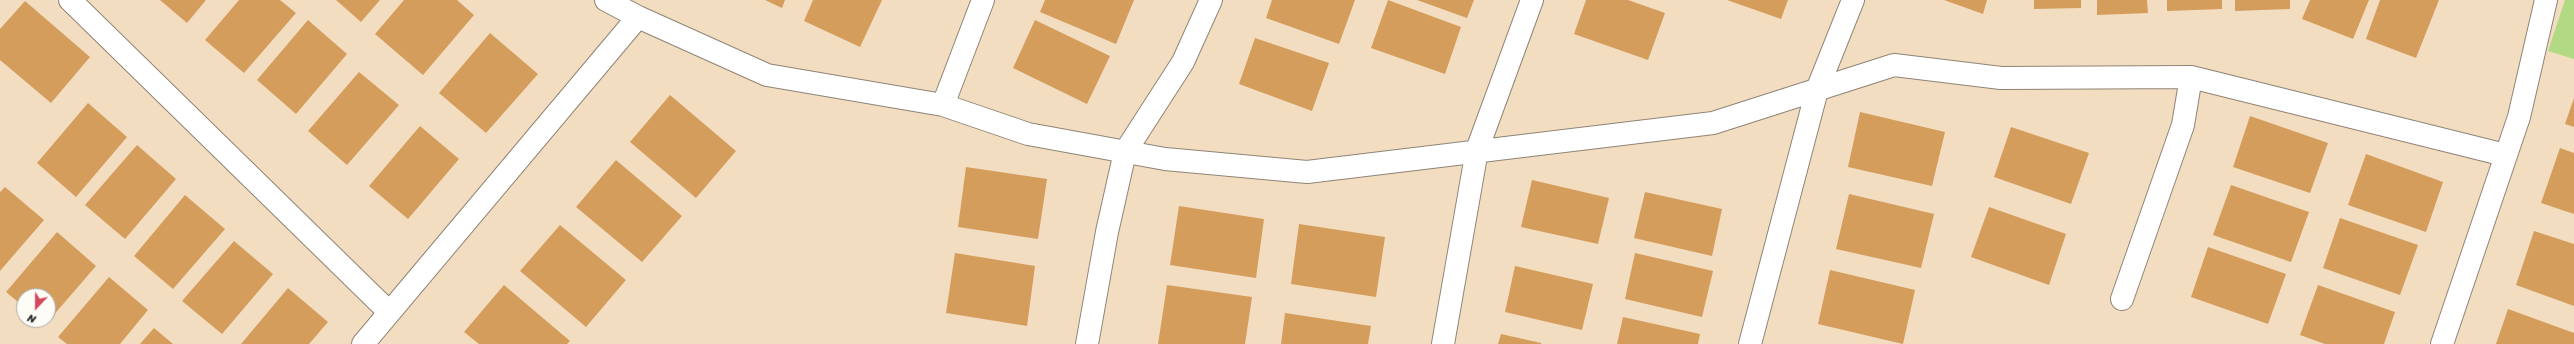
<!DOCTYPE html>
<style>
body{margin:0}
#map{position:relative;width:2574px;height:344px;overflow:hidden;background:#f3ddc0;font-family:Sriracha,sans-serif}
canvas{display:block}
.north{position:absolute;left:16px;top:288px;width:40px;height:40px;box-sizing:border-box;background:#fdfcf7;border:1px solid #a9a8a5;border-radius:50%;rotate:202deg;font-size:11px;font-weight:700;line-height:16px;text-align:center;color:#2b2b2b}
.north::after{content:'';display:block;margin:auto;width:14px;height:18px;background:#d1495b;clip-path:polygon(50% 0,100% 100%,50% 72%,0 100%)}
</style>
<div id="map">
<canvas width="2574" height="344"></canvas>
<div class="north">N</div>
</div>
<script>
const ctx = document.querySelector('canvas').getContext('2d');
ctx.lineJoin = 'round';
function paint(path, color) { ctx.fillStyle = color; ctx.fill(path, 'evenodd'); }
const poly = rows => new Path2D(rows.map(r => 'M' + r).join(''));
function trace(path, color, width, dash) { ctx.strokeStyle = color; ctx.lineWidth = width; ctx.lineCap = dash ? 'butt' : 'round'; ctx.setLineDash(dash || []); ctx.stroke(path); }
const green = poly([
 [2565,0,2574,0,2574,59,2548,51]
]);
const building = poly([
 [160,0,206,0,187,23],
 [239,0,280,0,296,13,244,73,205,40],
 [336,0,380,0,361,22],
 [404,0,457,0,474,15,423,75,375,34],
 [765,0,785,0,782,8],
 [813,0,882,0,860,47,804,21],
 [1045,0,1134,0,1116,44,1040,12],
 [1272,0,1355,0,1339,44,1266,18],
 [1388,0,1461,27,1445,74,1371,48],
 [1417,0,1474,0,1467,18],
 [1586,0,1628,0,1665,13,1648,60,1574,34],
 [1727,0,1788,0,1781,19],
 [1944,0,1987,0,1983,14],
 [2034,0,2081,0,2081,8,2034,9],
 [2097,0,2147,0,2148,13,2097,15],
 [2167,0,2222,0,2222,9,2167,11],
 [2235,0,2290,0,2290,9,2235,11],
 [2310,0,2369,0,2353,39,2302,19],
 [2380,0,2439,0,2416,58,2366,39],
 [25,1,90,57,51,103,0,60,0,29],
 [308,20,347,54,296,114,257,80],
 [1035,20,1110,56,1087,104,1013,68],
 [490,33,538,74,486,133,439,93],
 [1255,38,1329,63,1312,111,1239,84],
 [359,72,399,105,347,165,308,131],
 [670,95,736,151,696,198,630,142],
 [2574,98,2574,127,2565,124],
 [88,103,127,137,76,197,37,163],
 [1860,112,1945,132,1932,186,1848,167],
 [2250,116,2328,143,2310,193,2233,167],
 [420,126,459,159,408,219,369,186],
 [2011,127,2089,153,2071,204,1994,177],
 [137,145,176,179,125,239,85,205],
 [2560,148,2574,153,2574,214,2541,203],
 [2366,154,2443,182,2426,232,2348,205],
 [616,160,682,216,642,262,576,207],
 [966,167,1047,179,1038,239,958,227],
 [1532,180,1609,198,1598,244,1521,227],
 [2231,185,2309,212,2291,262,2213,235],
 [5,187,44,220,0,271,0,192],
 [1645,192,1722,209,1712,256,1634,238],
 [1849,194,1934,214,1921,268,1836,249],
 [185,195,225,229,173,289,134,256],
 [1179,206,1264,219,1256,278,1170,265],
 [1989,207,2066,234,2049,285,1971,257],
 [2340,218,2418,245,2400,295,2323,268],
 [1299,224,1385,237,1376,297,1291,284],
 [560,225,626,280,586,327,520,271],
 [2534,231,2574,244,2574,306,2516,285],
 [57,232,96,266,45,325,39,320,48,320,48,296,24,296,24,307,6,292],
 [234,241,273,274,222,334,182,301],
 [2208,247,2286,274,2268,324,2191,297],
 [955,253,1035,266,1027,326,946,313],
 [1635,253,1713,271,1702,317,1625,299],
 [1515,266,1593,284,1582,330,1505,312],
 [1830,270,1915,290,1903,344,1818,324],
 [109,277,148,310,120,344,67,344,58,337],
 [504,285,570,341,567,344,479,344,464,332],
 [1167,285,1252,297,1245,344,1158,344],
 [2318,285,2395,312,2384,344,2325,344,2300,335],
 [288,288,328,322,309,344,241,344],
 [2508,309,2574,333,2574,344,2496,344],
 [1285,313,1371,326,1368,344,1281,344],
 [1623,317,1700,334,1698,344,1617,344],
 [154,328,173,344,140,344],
 [1501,334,1541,343,1541,344,1498,344]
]);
const minor = poly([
 [70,0,389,312],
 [606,0,638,17,767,75,943,105,1028,134,1165,159,1307,172,1713,123,1894,65,2001,78,2191,77,2183,125,2122,299],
 [2191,77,2505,155],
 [943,105,983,0],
 [363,344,638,17],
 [1087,344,1107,232,1125,152,1183,62,1211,0],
 [1443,344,1477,150,1532,0],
 [1750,344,1817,90,1853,0],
 [2442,344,2519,117,2546,0]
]);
paint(green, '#b2da84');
paint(building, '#d49d5c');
trace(minor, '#8f8476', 24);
trace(minor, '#fff', 22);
</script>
